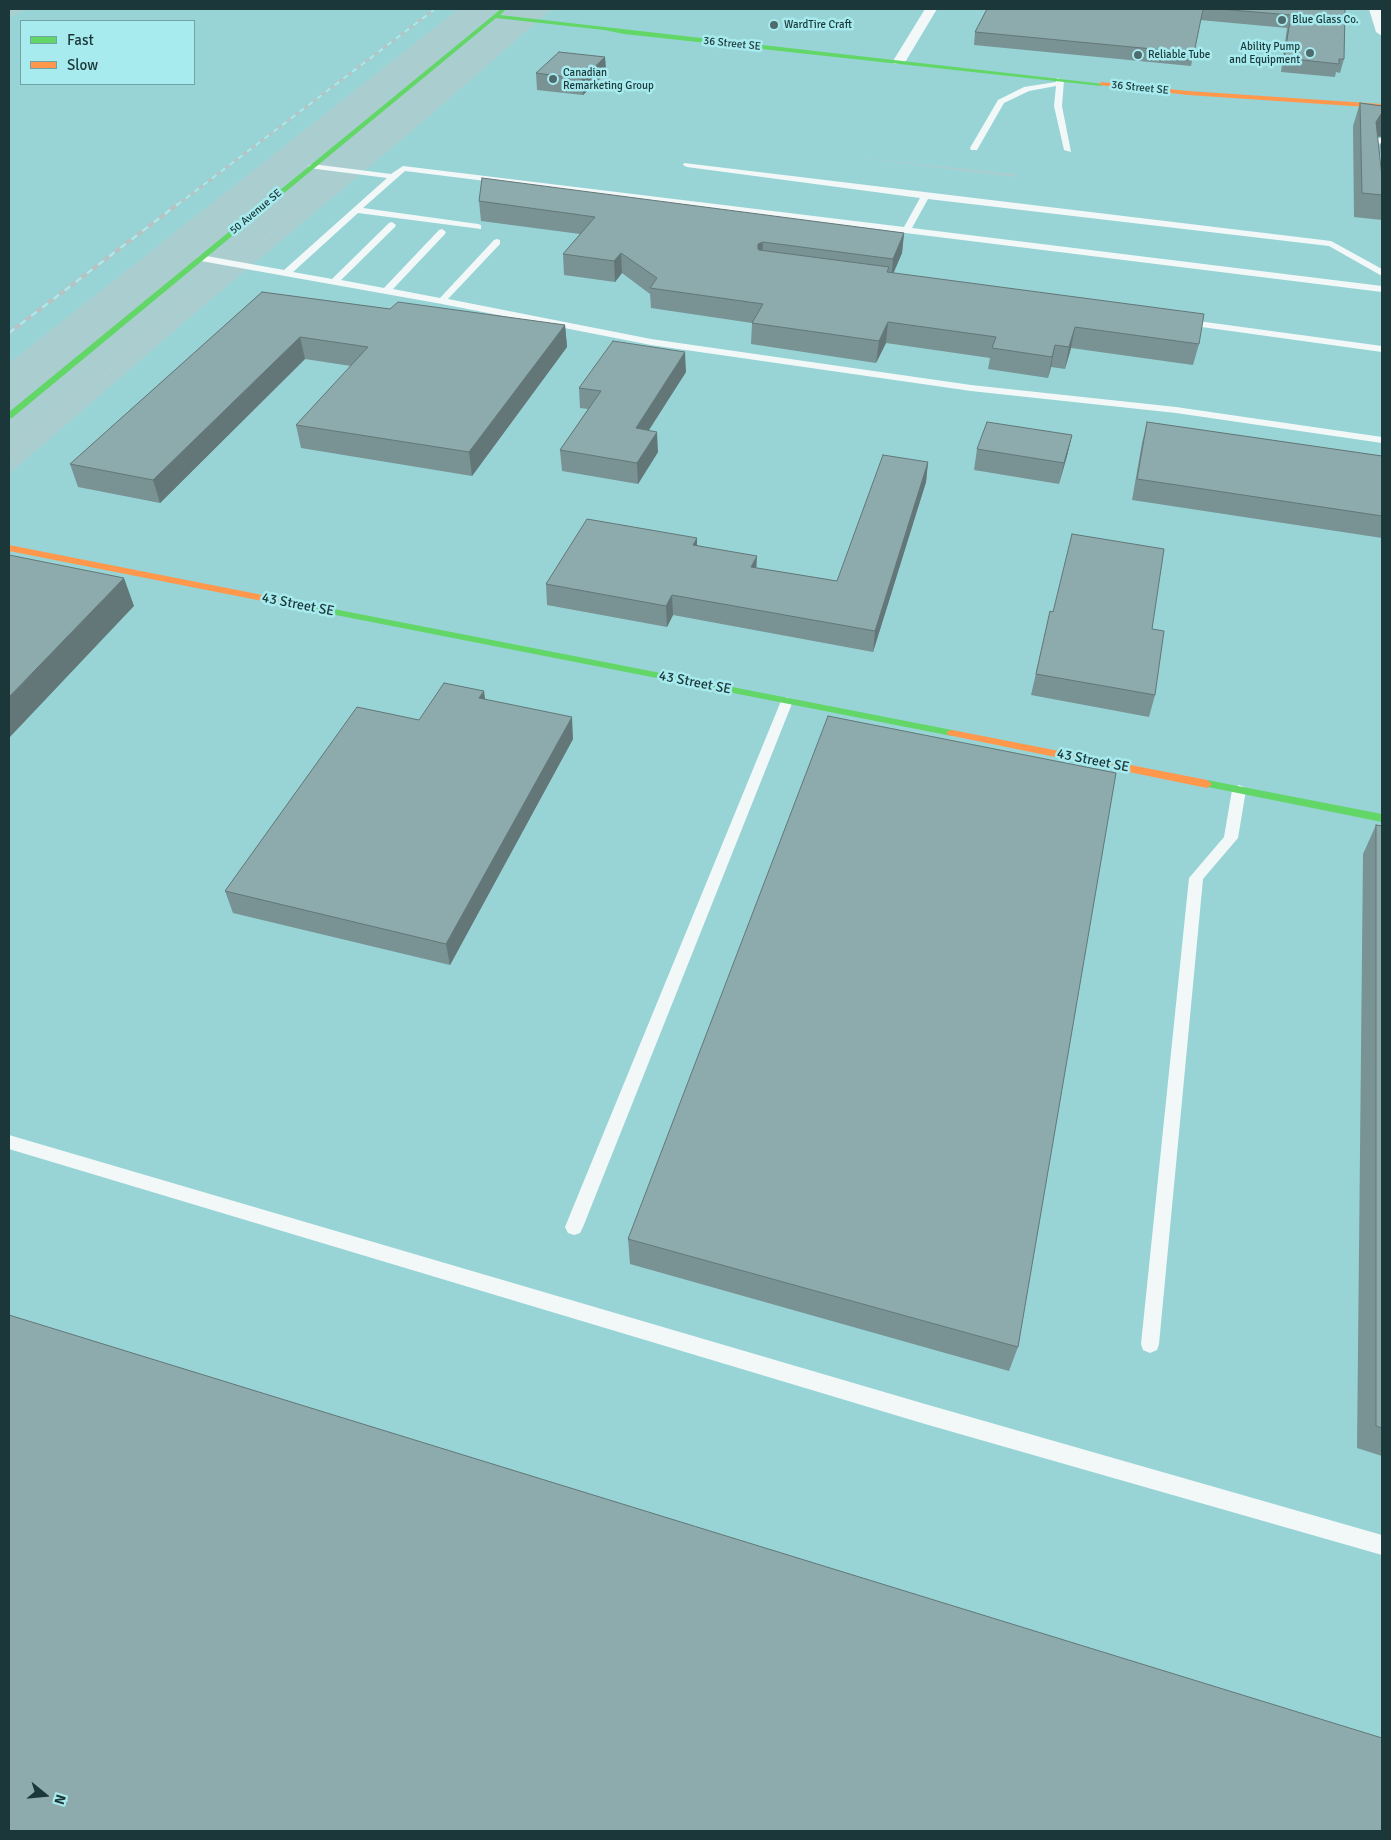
<!DOCTYPE html>
<style>
body{margin:0}
#map{position:relative;width:1391px;height:1840px;overflow:hidden;background:#aaced0;font-family:Signika,sans-serif}
canvas{display:block}
.frame{position:absolute;inset:0;border:10px solid #1c3739;pointer-events:none}
.legend{position:absolute;left:20px;top:20px;width:175px;height:65px;box-sizing:border-box;background:#a7ebee;border:1px solid #6fa3a6;margin:0;padding:6px 9px;list-style:none;font-size:15px;color:#1c3739}
.legend li{display:flex;align-items:center;gap:10px;height:25px}
.legend b{width:25px;border:1px solid #6fa3a6}
.north{position:absolute;left:20px;top:1770px;width:50px;height:50px;-webkit-text-stroke:4px #a7ebee;paint-order:stroke;rotate:107deg;font-size:14px;font-weight:700;line-height:20px;text-align:center;color:#1c3739}
.north::after{content:'';display:block;margin:auto;width:18px;height:22px;background:#1c3739;clip-path:polygon(50% 0,100% 100%,50% 72%,0 100%)}
</style>
<div id="map">
<canvas width="1391" height="1840"></canvas>
<div class="frame"></div>
<ul class="legend">
<li><b style="height:6px;background:#63d668"></b>Fast</li>
<li><b style="height:6px;background:#ff974d"></b>Slow</li>
</ul>
<div class="north">N</div>
</div>
<script>
const ctx = document.querySelector('canvas').getContext('2d');
ctx.lineJoin = 'round';
function paint(path, color) { ctx.fillStyle = color; ctx.fill(path, 'evenodd'); }
const poly = rows => new Path2D(rows.map(r => 'M' + r).join(''));
function trace(path, color, width, dash) { ctx.strokeStyle = color; ctx.lineWidth = width; ctx.lineCap = dash ? 'butt' : 'round'; ctx.setLineDash(dash || []); ctx.stroke(path); }
function drawText(font, color, halo, rows, align = 'center') {
  ctx.font = font + ' Signika,sans-serif'; ctx.lineWidth = 5; ctx.setLineDash([]); ctx.textBaseline = 'middle'; ctx.strokeStyle = halo; ctx.fillStyle = color; for (const [text, x, y, turn = 0] of rows) {
    ctx.save(); ctx.translate(x, y); ctx.rotate((+turn || 0) * Math.PI / 180); ctx.textAlign = isNaN(turn) ? turn : align; if (halo) ctx.strokeText(text, 0, 0); ctx.fillText(text, 0, 0); ctx.restore();
  }
}
const built = poly([
 [26,9,458,9,9,363,9,18],
 [21,21,194,21,194,84,21,84],
 [552,9,1382,9,1382,114,1354,120,1382,121,1382,1831,9,1831,9,474,214,297,418,126],
 [840,156,1015,174,1016,174,1014,177]
]);
const path = poly([
 [255,247,302,208],
 [9,458,174,316,196,294]
]);
const lane = poly([
 [1057,78,1064,80,1062,106,1071,152,1064,150,1054,106,1056,86,1029,91,1004,103,977,150,971,150,970,148,998,100,1024,87,1056,82,1057,78],
 [1382,138,1382,142,1378,145,1380,160,1373,162,1370,145,1374,139,1382,138],
 [684,163,1331,241,1382,269,1382,276,1329,246,928,199,912,228,1382,286,1382,292,405,171,363,208,478,224,481,225,481,229,358,213,293,272,332,279,389,223,392,222,396,225,395,227,341,280,384,288,439,230,442,229,446,232,445,234,393,289,440,298,494,240,497,239,500,240,500,244,448,299,651,339,971,385,1176,407,1382,437,1382,443,1176,413,971,391,651,345,442,304,201,261,197,258,201,255,284,270,387,178,309,168,308,166,312,164,391,174,403,166,904,227,920,198,687,167,683,165,684,163],
 [1183,319,1382,346,1382,352,1180,324,1180,320,1183,319],
 [787,697,793,701,583,1227,580,1233,574,1235,568,1233,565,1227,781,701,787,697],
 [1239,785,1244,787,1246,790,1238,838,1203,879,1159,1344,1157,1350,1150,1353,1143,1350,1141,1344,1189,878,1224,837,1232,790,1234,787,1239,785],
 [9,1135,925,1404,1382,1535,1382,1555,925,1424,9,1149,9,1135]
]);
const street = poly([
 [925,9,937,9,904,64,894,64,893,61,925,9],
 [1369,9,1381,9,1382,36,1376,32,1369,9]
]);
const fast = poly([
 [501,9,506,9,500,15,1104,84,1101,86,624,34,604,30,496,18,12,418,9,418,9,412,501,9],
 [298,602,952,730,957,733,952,736,295,607,293,605,298,602],
 [1207,780,1382,814,1382,822,1203,786,1202,784,1207,780]
]);
const slow = poly([
 [1101,82,1188,91,1382,104,1382,108,1188,95,1099,85,1101,82],
 [9,545,298,602,303,605,298,608,9,551,9,545],
 [952,730,1207,780,1212,784,1207,788,948,735,947,733,948,731,952,730]
]);
const railFar1 = poly([
 [177,205,435,9]
]);
const rail = poly([
 [9,333,178,204]
]);
const wall = poly([
 [987,9,1345,9,1344,59,1340,73,1336,72,1335,77,1281,72,1287,28,1200,20,1191,66,974,45,975,32],
 [605,57,606,73,583,95,537,90,536,73],
 [1360,103,1382,106,1382,137,1377,137,1382,177,1382,220,1354,217,1353,126],
 [1382,139,1382,168,1380,146],
 [479,201,904,233,902,253,893,273,1199,344,1193,365,1071,348,1065,369,1051,367,1048,378,988,369,990,358,886,343,876,363,751,344,752,323,651,308,650,294,622,273,615,282,564,275,563,254,580,234,481,221],
 [262,292,390,309,565,325,567,347,472,476,301,448,296,425,351,366,305,359,160,503,78,487,70,464],
 [686,372,648,430,658,452,638,484,562,471,560,450,588,409,580,408,579,388],
 [1147,422,1382,456,1382,538,1132,500,1142,443],
 [1072,435,1067,456,1059,484,974,470,977,449],
 [928,462,926,482,873,652,673,615,667,627,547,605,546,584,697,545,757,568,837,581],
 [1050,611,1152,629,1155,695,1149,717,1031,695],
 [485,700,573,739,450,965,233,913,225,891,419,720],
 [1376,825,1382,826,1382,1456,1357,1448,1363,854],
 [628,1239,1018,1347,1009,1371,630,1264]
]);
const shadedWall = poly([
 [605,57,606,73,583,95,582,79],
 [1381,114,1382,114,1382,136,1374,137,1376,122],
 [904,233,902,253,891,279,893,259],
 [763,242,762,262,757,264,758,244],
 [621,253,622,273,615,282,614,261],
 [888,322,886,343,876,363,879,341],
 [565,325,567,347,472,476,469,452],
 [1075,327,1071,348,1065,369,1069,347],
 [300,337,305,359,160,503,153,480],
 [1055,345,1051,367,1048,378,1052,357],
 [685,352,686,372,637,449,636,428],
 [657,432,658,452,638,484,637,463],
 [1072,435,1067,456,1059,484,1064,463],
 [928,462,926,482,873,652,875,631],
 [697,538,697,558,693,545],
 [757,556,756,576,751,567],
 [124,578,134,606,9,738,9,697],
 [672,595,673,615,667,627,666,606],
 [484,691,487,713,479,698],
 [572,717,573,739,450,965,446,944]
]);
const building = poly([
 [987,9,1203,9,1194,53,975,32,987,9],
 [1219,9,1345,9,1344,59,1339,59,1339,64,1284,58,1291,15,1219,9],
 [559,52,605,57,582,79,536,73,559,52],
 [1360,103,1382,106,1382,114,1381,114,1376,122,1382,177,1382,195,1362,193,1360,103],
 [482,178,904,233,893,259,763,242,758,244,758,249,759,250,889,267,887,272,1204,314,1199,344,1075,327,1069,347,1055,345,1052,357,992,348,996,337,888,322,879,341,752,323,763,304,650,288,657,278,621,253,614,261,563,254,595,217,479,201,482,178],
 [262,292,390,309,398,302,565,325,469,452,296,425,368,347,300,337,153,480,70,464,262,292],
 [613,341,685,352,636,428,657,432,637,463,560,450,601,391,579,388,613,341],
 [987,422,1072,435,1064,463,977,449,987,422],
 [1147,422,1382,456,1382,516,1137,479,1147,422],
 [883,455,928,462,875,631,672,595,666,606,546,584,587,519,697,538,693,545,757,556,751,567,837,581,883,455],
 [1072,534,1164,549,1152,629,1164,631,1155,695,1036,674,1050,611,1053,612,1072,534],
 [9,555,124,578,9,697,9,555],
 [444,683,484,691,479,698,572,717,446,944,225,891,357,707,419,720,444,683],
 [828,716,1116,773,1018,1347,628,1239,828,716],
 [1376,825,1382,826,1382,1428,1376,1426,1376,825],
 [9,1315,1382,1738,1382,1831,9,1831,9,1315]
]);
const markers = [
 [1282,20,5,"#4e6c6e"],
 [774,25,5,"#4e6c6e"],
 [1310,53,5,"#4e6c6e"],
 [1138,55,5,"#4e6c6e"],
 [553,79,5,"#4e6c6e"]
];
const farPoinames = [
 ["Blue Glass Co.",1292,20],
 ["WardTire Craft",784,25],
 ["Ability Pump",1300,47,"right"],
 ["and Equipment",1300,60,"right"],
 ["Reliable Tube",1148,55],
 ["Canadian",563,73],
 ["Remarketing Group",563,86]
];
const farStreetnames = [
 ["36 Street SE",732,44,6],
 ["36 Street SE",1140,88,6],
 ["50 Avenue SE",256,212,-40]
];
const streetNames = [
 ["43 Street SE",298,605,11],
 ["43 Street SE",695,683,11],
 ["43 Street SE",1093,761,11]
];
paint(built, '#98d4d6');
trace(path, '#c0cbcd', 2, [0.5, 2.5]);
paint(lane, '#f2f8f8');
paint(street, '#f2f8f8');
paint(fast, '#63d668');
paint(slow, '#ff974d');
trace(railFar1, '#b8c2c2', 2.5);
trace(rail, '#b8c2c2', 4);
trace(railFar1, '#a7ebee', 2, [5.5]);
trace(rail, '#a7ebee', 2.5, [7]);
paint(wall, '#799294');
paint(shadedWall, '#637778');
paint(building, '#8daaac');
trace(building, '#637778', 1);
for (const [x, y, r, color] of markers) { const dot = new Path2D(); dot.arc(x, y, r, 0, 2 * Math.PI); ctx.fillStyle = color; ctx.fill(dot); trace(dot, '#a7ebee', 2); }
drawText('11px', '#1c3739', '#a7ebee', farPoinames, 'left');
drawText('11px', '#1c3739', '#a7ebee', farStreetnames);
drawText('14px', '#1c3739', '#a7ebee', streetNames);
</script>
